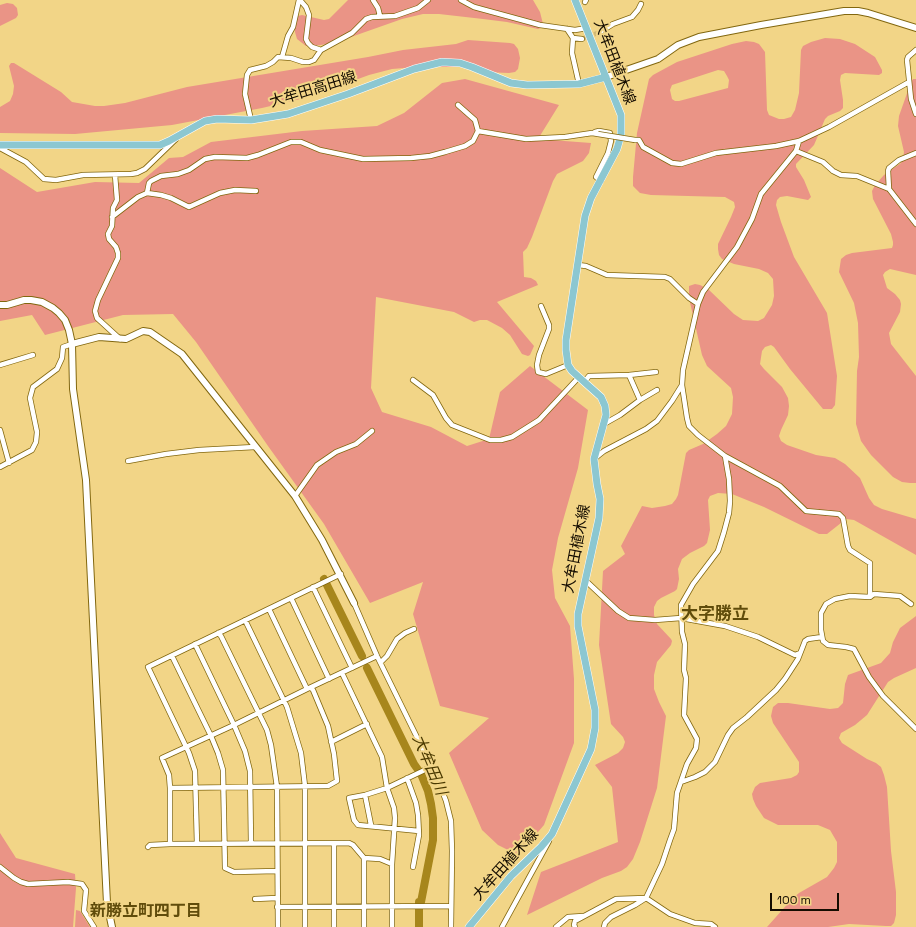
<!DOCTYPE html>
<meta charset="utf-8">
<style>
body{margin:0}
#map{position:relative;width:916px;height:927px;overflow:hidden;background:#f2d587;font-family:"Space Grotesk",sans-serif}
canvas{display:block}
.scale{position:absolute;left:770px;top:893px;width:69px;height:18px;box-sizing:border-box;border:2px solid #140c00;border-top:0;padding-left:5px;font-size:12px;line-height:14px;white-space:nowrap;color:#140c00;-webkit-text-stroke:3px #f2d587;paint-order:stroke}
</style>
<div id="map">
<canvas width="916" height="927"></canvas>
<div class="scale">100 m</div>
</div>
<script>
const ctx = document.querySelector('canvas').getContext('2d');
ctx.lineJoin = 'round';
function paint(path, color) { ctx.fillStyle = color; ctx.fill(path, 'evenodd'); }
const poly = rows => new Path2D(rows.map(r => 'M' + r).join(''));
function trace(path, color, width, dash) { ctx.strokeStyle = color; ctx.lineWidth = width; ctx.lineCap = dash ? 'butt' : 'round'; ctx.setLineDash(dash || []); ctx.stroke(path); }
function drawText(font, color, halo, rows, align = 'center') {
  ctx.font = font + ' "Space Grotesk","Noto Sans JP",sans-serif'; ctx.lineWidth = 4; ctx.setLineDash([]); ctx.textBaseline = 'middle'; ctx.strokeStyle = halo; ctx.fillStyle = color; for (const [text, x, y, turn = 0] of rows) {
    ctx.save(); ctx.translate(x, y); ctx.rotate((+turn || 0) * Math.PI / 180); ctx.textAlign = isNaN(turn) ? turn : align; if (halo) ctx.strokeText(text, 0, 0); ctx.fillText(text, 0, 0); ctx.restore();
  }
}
const green = poly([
 [348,0,533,0,540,12,543,24,541,28,538,29,507,22,483,19,439,14,423,14,402,19,334,43,314,46,306,46,297,39,295,32,295,22,298,16,302,15,324,20,329,19],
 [7,3,13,4,17,8,18,15,16,18,0,26,0,5],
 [825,38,840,39,855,44,875,57,882,70,882,73,879,75,845,73,841,75,840,80,843,100,843,108,840,111,828,116,825,119,814,145,796,164,796,167,804,180,811,197,808,200,787,196,780,197,777,200,776,205,781,222,794,257,827,313,837,376,835,405,832,409,823,409,790,369,774,347,771,345,765,347,762,351,760,364,764,369,782,387,788,398,789,406,788,415,781,430,779,436,781,441,787,445,816,455,835,458,845,464,860,478,869,498,874,505,882,509,916,519,916,555,854,520,846,519,827,534,819,534,764,507,732,494,718,493,710,496,708,500,710,530,707,543,704,546,690,553,682,559,678,569,679,579,677,589,675,591,661,598,657,601,654,607,654,615,657,624,671,639,672,641,671,645,657,662,654,675,654,689,659,702,666,716,657,788,640,842,633,859,627,867,621,871,602,878,527,915,541,872,618,842,612,787,595,765,618,753,623,748,625,742,623,737,611,724,599,645,603,571,625,554,621,546,642,506,652,508,665,506,672,504,676,499,678,495,686,453,689,450,703,444,717,434,726,426,732,414,733,397,731,388,707,366,702,355,689,298,689,286,695,284,700,285,708,289,734,314,743,320,758,321,764,318,772,305,774,296,773,279,768,273,759,269,734,264,722,259,719,255,718,249,718,244,731,217,735,207,734,202,725,197,651,195,640,193,633,186,633,177,637,133,649,79,653,75,677,62,732,44,746,41,754,42,759,44,765,52,767,110,769,115,779,119,784,119,791,117,795,110,799,93,801,50,803,46,811,42],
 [718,70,724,71,727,76,729,80,728,88,679,101,675,101,672,99,670,90,672,85],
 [468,40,510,43,514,44,518,49,520,58,518,69,515,72,509,73,483,72,460,67,417,67,392,69,369,75,309,97,262,108,172,125,75,134,0,133,0,107,10,101,13,94,14,86,9,66,11,63,14,63,61,92,72,102,95,106,104,106,125,103,187,87,368,57,403,50,456,44],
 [465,79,559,105,538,139,591,143,589,153,583,161,557,174,553,181,532,237,527,248,523,252,524,277,531,278,536,281,538,285,497,302,534,346,530,355,528,356,522,354,510,335,502,328,487,320,480,320,474,322,454,312,376,297,371,388,382,412,431,427,467,446,489,439,500,392,530,366,588,410,578,468,558,538,552,570,555,598,570,626,574,679,574,743,544,825,525,847,510,860,506,849,498,845,482,830,449,753,489,718,440,706,413,614,423,582,370,603,324,524,268,446,196,342,173,314,123,315,45,335,32,315,0,321,0,168,37,192,95,182,139,183,169,158,183,157,211,142,302,131,377,126,404,113,442,83],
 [913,79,916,79,916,275,890,269,885,272,883,275,887,288,895,294,900,300,901,304,900,312,889,333,891,344,916,376,916,483,910,483,902,482,893,477,871,455,861,441,856,424,857,371,859,357,858,323,854,303,839,272,841,259,846,255,852,253,892,248,893,245,893,242,891,234,873,199,872,191,875,185,884,175,901,163,903,158,904,152,898,126,899,116,911,82],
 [916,616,916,668,894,678,888,682,867,715,855,725,841,733,839,738,842,743,867,759,876,763,881,767,884,775,887,787,891,851,896,892,896,915,894,923,891,926,886,926,849,924,828,927,767,927,792,899,799,893,827,877,834,868,837,862,837,842,830,830,818,825,778,825,764,818,756,806,753,799,752,794,755,787,760,783,791,778,797,775,799,772,799,762,773,723,771,716,773,707,778,703,788,703,830,709,838,708,843,703,845,684,848,675,881,663,890,653,893,642,900,628],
 [0,833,16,858,75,874,76,888,73,927,0,927],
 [76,910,80,911,90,927,75,927]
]);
const river = poly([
 [324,579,362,656],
 [367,668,414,764,421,774,428,791,431,804,433,818,433,840,421,902,419,902,419,927]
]);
const streetTunnel = poly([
 [582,39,600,32]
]);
const street = poly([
 [300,0,306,7,309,15,306,39,308,43,312,47,321,50],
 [373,0,378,8,380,16],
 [461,0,474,7,540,25,575,30,587,28],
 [585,2,586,0],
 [567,29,573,38,582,39],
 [600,32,613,24,632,17,638,10,641,4],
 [573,38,572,53,579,84],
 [916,50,908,57,907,60,911,99,916,114],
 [282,57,288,36,293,27,299,0],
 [251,120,245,94,247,75,250,70,266,66,273,62,278,57,291,58,303,62,309,62,314,60,321,50,352,33,366,19,372,17,395,16,418,8,428,0],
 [478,131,526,139,565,137,592,133,598,134],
 [595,132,599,131,610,133,611,141,608,153,596,177,601,181],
 [635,140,639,140,643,147,672,163,681,164,716,153,776,146,799,141,829,127,909,82],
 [799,141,796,151,761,194,752,219,737,247,703,292,698,304,683,370,682,385,687,418,689,426,698,435,725,456,780,486,806,511,839,514,843,518,848,546,850,550,870,563,870,597],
 [0,148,26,162,44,179,56,180,83,175,131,174,137,173,145,169,176,139],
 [796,151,823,162,833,171,841,175,857,176,889,189,916,224],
 [115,175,117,200,113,208,112,226,108,234,109,239,116,247,118,253,118,258,98,300,95,311,97,318,120,339],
 [889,189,888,171,889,168,899,160,916,153],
 [147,193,149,183,151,181,161,176,178,174,189,170,205,159,215,157,247,158,258,155,291,142,301,142,320,150,363,159,411,158,430,156,445,152,465,146,473,141,478,131,475,120,458,105],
 [112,217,138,197,147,193,161,195,171,198,189,207,220,193,235,190,256,191],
 [578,265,586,266,607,275,665,277,670,279,689,298,698,304],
 [541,306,549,325,549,329,539,355,537,365,538,372,546,374,568,365],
 [0,365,33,355],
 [629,375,640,400],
 [413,380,433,395,446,418,452,425,490,440,501,440,512,437,539,420,579,377],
 [585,381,589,376,629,375,656,372],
 [604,424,620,415,640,400,657,390],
 [0,430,9,463],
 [594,459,604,451,646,429,657,421,672,401,682,385],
 [128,461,166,454,199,450,255,447],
 [0,467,32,450,36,442,37,432,30,398,33,387,57,369,62,358,63,347,72,344],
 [295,496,317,465,336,452,356,444,372,431],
 [586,581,618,611,629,618,655,620,681,618,725,626,758,637,795,655,800,653],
 [313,587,352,668],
 [291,598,329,679],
 [354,603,377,656,438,780,446,801,451,821,452,851,451,927],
 [911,604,900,596,874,594,870,597,850,596,835,599,826,604,821,613,821,630,823,641,828,645,846,647,854,649,869,677,883,696,916,729],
 [269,609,307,689,377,656],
 [245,620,287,707,301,753,305,786,305,927],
 [218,633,221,636,267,730,271,745,277,787,278,927],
 [195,644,234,725,245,751,250,771,251,844],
 [172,656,211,736,218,753,223,770,225,868,234,872,277,871],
 [381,662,387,656,397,639,405,633,414,629],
 [342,673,382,757,387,788,394,808,395,818,392,864,392,927],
 [307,689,234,725,162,758,169,775,170,788,170,844,349,843,353,845,364,858,364,927],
 [331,742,367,724],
 [407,778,416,803,418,815,419,835,413,867],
 [681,782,695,777,705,772,715,762,728,735,733,728,747,717,776,690,785,679,798,659,805,641,808,639,822,637],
 [170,788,328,786,337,781,334,754,328,726,313,690,311,688],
 [365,795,371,825],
 [419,831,358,825,354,820,349,798,365,795,387,788,431,767],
 [197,844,195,771,189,753,148,667,341,574],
 [334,844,334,927],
 [148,847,150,845,170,844],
 [364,858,380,859,392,864],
 [0,867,14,878,21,882,28,884,68,882,82,884,86,890,84,911,94,927],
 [255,899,277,898],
 [277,907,451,906],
 [502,927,549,841],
 [556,927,568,917,583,916],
 [575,927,574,925,575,921,616,899,646,898,662,864,670,840,674,829,677,793,687,764,696,748,697,739,684,715,686,678,684,670,685,644,682,632,681,605,693,584,718,551,724,532,729,513,730,501,729,479,725,456],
 [604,927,605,923,611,917,635,905,646,898,670,914,695,923,711,924,715,927]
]);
const secondary = poly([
 [606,77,658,59,678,45,699,37,761,25,844,11,858,11,868,13,916,28],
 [0,305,7,305,24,300,31,300,42,302,53,308,59,313,65,320,69,330,72,344,73,389,86,480,107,903,112,927],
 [72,344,99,337,126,339,143,331,150,332,182,354,295,496,322,540,354,603]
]);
const primary = poly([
 [0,145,160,145,169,141,205,121,217,119,251,120,288,114,348,94,414,69,442,62,460,63,472,67,511,83,527,85,579,84,606,77],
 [469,927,511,876,541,847,552,834,591,749,595,728,595,710,578,626,578,614,599,518,600,499,597,484,594,459,606,415,605,406,601,397,572,371,568,365,566,350,566,340,585,216,591,198,617,149,621,135,621,115,575,0]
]);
const streetBridge = poly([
 [598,134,635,140]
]);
const streetNames = [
 ["大牟田植木線",614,62,69],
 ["大牟田高田線",313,90,-17],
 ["大牟田植木線",577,549,-79],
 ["大牟田植木線",506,865,-48]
];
const waterNames = [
 ["大牟田川",429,765,67]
];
const neighbourhoodNames = [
 ["新勝立町四丁目",146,912]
];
const quarterNames = [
 ["大字勝立",715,614]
];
paint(green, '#ea9486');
trace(river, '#a7861c', 8);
trace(streetTunnel, '#d1b773', 4.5, [4.5, 2]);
trace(street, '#82670f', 6);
trace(secondary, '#82670f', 8);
trace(primary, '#fff', 8);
trace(street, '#fff', 4.5);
trace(secondary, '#fff', 6);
trace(primary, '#8cc7d1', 7);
trace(streetBridge, '#82670f', 6, []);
trace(streetBridge, '#fff', 4.5);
drawText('15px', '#140c00', '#f2d587', streetNames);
drawText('italic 16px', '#4a3900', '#f2d587', waterNames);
drawText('bold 16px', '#604c0b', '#f2d587', neighbourhoodNames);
drawText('bold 17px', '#604c0b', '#f2d587', quarterNames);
</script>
